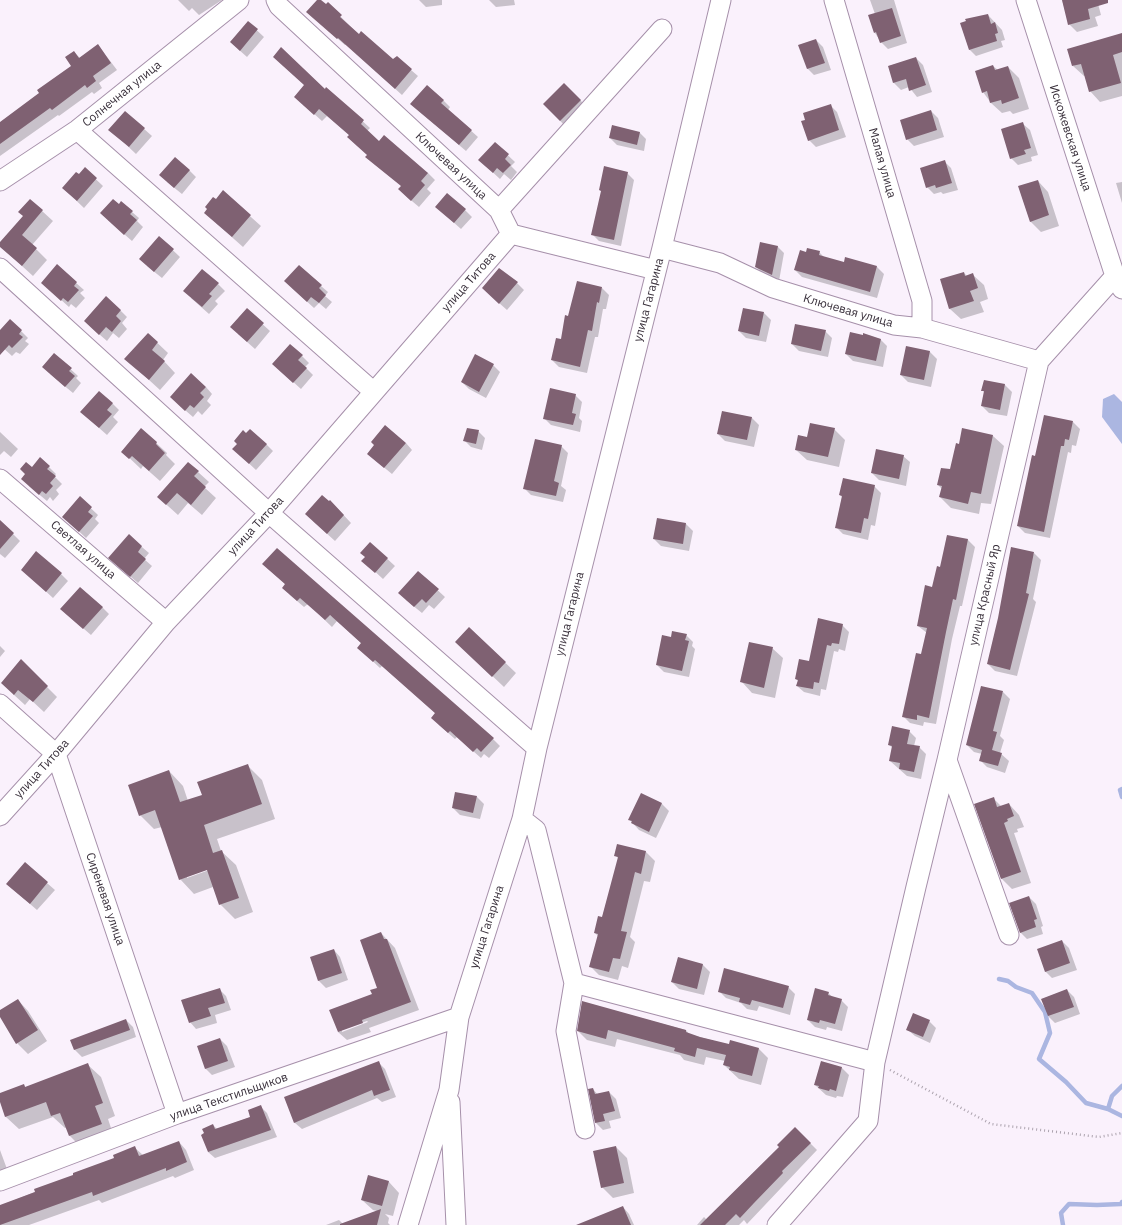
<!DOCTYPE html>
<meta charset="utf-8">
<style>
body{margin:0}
canvas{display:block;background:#faf1fc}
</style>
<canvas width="1122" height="1225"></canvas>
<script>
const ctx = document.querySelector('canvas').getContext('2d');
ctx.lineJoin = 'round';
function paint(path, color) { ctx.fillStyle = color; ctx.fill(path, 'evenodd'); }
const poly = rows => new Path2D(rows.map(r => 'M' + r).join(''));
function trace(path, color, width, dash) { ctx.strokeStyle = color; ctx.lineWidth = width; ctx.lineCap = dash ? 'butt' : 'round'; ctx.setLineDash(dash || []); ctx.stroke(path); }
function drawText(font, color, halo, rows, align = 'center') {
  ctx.font = font + ' "IBM Plex Sans",sans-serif'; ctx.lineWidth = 4; ctx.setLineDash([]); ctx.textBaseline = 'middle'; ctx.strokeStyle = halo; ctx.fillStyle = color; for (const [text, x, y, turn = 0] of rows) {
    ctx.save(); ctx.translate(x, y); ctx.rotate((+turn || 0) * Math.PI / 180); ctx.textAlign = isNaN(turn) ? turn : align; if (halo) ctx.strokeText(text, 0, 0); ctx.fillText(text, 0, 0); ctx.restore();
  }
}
const water = poly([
 [1114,394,1122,402,1122,444,1102,417,1103,399]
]);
const shadow = poly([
 [178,0,222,0,199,15,192,8,189,11],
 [318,0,326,6,328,4,359,35,393,61,411,70,418,76,402,95,346,44,345,45,315,19],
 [419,0,442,0,442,5,426,7],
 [489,0,514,0,515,5,496,7],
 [870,0,894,0,907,43,888,49,881,42,875,33,870,16,875,14],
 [1062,0,1097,0,1101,15,1095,17,1098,26,1077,32,1069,24],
 [988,15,1002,30,1005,40,1001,41,1003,47,976,56,969,49],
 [248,22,264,37,247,57,238,49],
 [1122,34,1122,96,1100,102,1090,91,1085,76,1084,76,1073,66],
 [816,40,823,47,831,70,814,75,807,68],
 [98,45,117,70,99,83,102,88,94,94,92,92,59,116,58,115,0,156,0,123,41,93,72,66,74,52,80,58],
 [916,58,923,65,932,92,917,97,909,87,901,90,894,83,889,66],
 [993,66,998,70,1008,67,1019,78,1029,109,1013,114,1010,111,1002,113,991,103,983,92],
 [564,84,588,108,567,128,544,104],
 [326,88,370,128,367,131,379,142,428,173,435,180,427,189,431,193,419,207,406,196,402,186,368,155,350,136,327,116,322,121,302,103],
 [443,100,450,107,448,110,478,137,466,151,419,111],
 [830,105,837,112,846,137,816,147,809,140],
 [931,111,938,118,944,137,914,146,907,139],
 [125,112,152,136,136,154,117,136],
 [1023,124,1030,130,1038,155,1031,157,1032,161,1018,165,1011,158],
 [639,132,646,139,644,151,617,145,610,138],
 [495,143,515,162,511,166,517,172,511,180,504,174,500,179,487,167],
 [944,161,951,168,958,190,943,194,941,192,934,194,927,187],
 [85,169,103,186,84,208,63,188],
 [189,170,196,177,182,194,167,182],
 [627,173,634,180,621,246,599,241,592,234],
 [1038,181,1048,192,1059,226,1041,232,1030,221],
 [1122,182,1122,203,1116,183],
 [223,192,261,226,243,247,216,223,216,201],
 [30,200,53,221,32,245,47,260,33,276,0,246,0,243,24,216],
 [119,205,132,212,139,218,137,221,143,227,132,241,108,220],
 [465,210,472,217,461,229,443,213],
 [159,237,180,257,162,278,147,266],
 [777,246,784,253,779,281,763,274,756,267],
 [819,252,825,258,844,263,877,267,884,274,877,298,802,277,795,270,806,253],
 [57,266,84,290,80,293,85,298,76,308,71,304,69,307,49,289],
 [964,273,967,276,973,275,984,285,988,299,980,302,984,312,961,319,950,309,941,280],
 [517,283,524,290,507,310,490,295],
 [218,284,225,291,215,301,218,304,209,314,191,298],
 [321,286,328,292,325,296,332,302,326,309,319,303,314,308,292,288],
 [602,288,609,295,606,309,603,309,598,337,595,337,587,373,559,367,552,360,562,340,569,317],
 [120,310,127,317,122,323,127,329,119,338,113,333,107,341,92,328],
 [247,310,270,331,255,349,238,334],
 [764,313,771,320,766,342,746,338,739,331],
 [10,320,28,338,25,341,29,344,20,354,16,352,12,356,0,345,0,332],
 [825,331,832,338,828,357,799,351,792,344],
 [148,334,168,353,163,360,175,373,160,390,126,359],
 [864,336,880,339,887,346,883,367,853,361,846,354],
 [907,348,930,352,937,359,931,387,908,382,901,375],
 [54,354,78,376,76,378,81,383,73,393,50,374],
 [302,356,309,363,305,367,313,375,301,389,281,371],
 [493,365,500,372,486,398,469,389,462,382],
 [984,381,1005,385,1012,392,1007,416,989,413,982,406,985,393,982,390],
 [206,387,212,394,207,401,211,405,202,415,198,411,193,417,178,404],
 [575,395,582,402,579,418,582,421,580,432,551,425,544,418],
 [112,403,119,410,113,417,118,422,107,435,89,419],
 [752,418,759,425,754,447,725,441,718,434],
 [1073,422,1080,429,1076,446,1072,445,1071,453,1068,452,1050,538,1025,533,1018,526,1036,457],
 [141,429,167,453,166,455,175,464,160,481,143,466,141,469,122,451],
 [834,429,845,440,839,467,807,460,796,450,808,438],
 [478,431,485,438,482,450,471,447,465,441],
 [0,432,18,449,11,457,4,451,0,455],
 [993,436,1004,446,991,504,981,503,979,514,951,508,940,497,942,489,938,485,951,471,960,445],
 [406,443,412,450,392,474,375,460],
 [266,444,273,451,256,470,241,456],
 [561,446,568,453,561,486,566,490,563,502,531,495,524,488],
 [903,456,910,462,906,486,879,480,872,473],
 [49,467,56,474,54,476,62,484,56,490,59,494,53,501,50,497,47,501,29,486,32,468],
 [198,472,209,482,204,487,216,498,202,515,188,503,178,515,158,497],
 [874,486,881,493,875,526,871,525,868,540,843,534,836,527,842,497,840,495],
 [80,498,98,515,95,519,99,523,86,538,70,523],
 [337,508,351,523,335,541,313,521],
 [658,519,686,524,693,531,689,551,661,546,654,539],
 [2,523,20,541,5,558,0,554,0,526],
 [129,536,149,553,144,559,152,566,138,583,117,565],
 [947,536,968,540,975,547,962,606,960,606,952,639,936,724,924,722,923,726,910,723,903,716,922,655,927,633,918,626,941,568],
 [370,543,395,566,383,579,370,567,366,557],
 [1034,553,1041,560,1033,599,1036,602,1017,676,995,671,988,664,999,619],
 [263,564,493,739,500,746,489,758,484,754,481,758,457,737,455,739,439,725,436,714,382,666,380,668,365,654,362,644,337,621,332,627,308,604,304,607,290,595,286,585],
 [418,572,445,597,434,609,429,605,422,613,406,600],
 [61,574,68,581,53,598,29,576],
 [102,607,109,614,91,635,69,616],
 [842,625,849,632,845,651,839,649,838,652,834,651,826,690,821,689,820,696,804,692,797,686,798,681,796,679],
 [469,628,516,673,504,687,467,652],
 [686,635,693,642,692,646,695,649,689,677,664,672,657,665,672,638],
 [0,646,5,651,0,657],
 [772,648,783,658,775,698,752,693,742,682],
 [21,661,57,697,44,712,30,699,25,705,13,694],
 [1003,692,1010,699,1000,736,1004,740,1000,753,1009,761,1005,773,987,767,980,760,982,754,974,752,967,745],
 [909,731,916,738,914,746,919,747,926,754,921,779,907,776,890,761,893,748,889,745],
 [247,765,262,780,275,819,217,839,221,851,236,865,253,912,235,919,220,904,213,887,194,894,180,879,162,827,154,829,140,815,169,771,183,786,188,801,203,796],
 [212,867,212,869,187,878,187,876],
 [641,794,662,804,669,811,656,838,639,830,630,820],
 [477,797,484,804,480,819,460,815,453,808],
 [993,798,1002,807,1009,804,1019,815,1024,827,1017,829,1018,832,1014,833,1031,883,1012,889,1002,879],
 [618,845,646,852,655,861,650,882,644,881,630,937,635,942,628,968,622,966,618,980,599,975,590,966,598,936,595,933,602,918,619,859,615,855],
 [25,864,55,890,37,910,15,891],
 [1029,897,1036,904,1043,926,1041,927,1043,934,1027,939,1020,932],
 [381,933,395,948,419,1010,369,1028,371,1032,347,1040,338,1032,378,988],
 [367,1021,368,1022,342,1032,342,1030],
 [1062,941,1069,948,1077,970,1052,978,1045,971],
 [334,950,340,957,348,980,326,988,319,981,311,958],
 [678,958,703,965,710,972,704,995,679,989,672,982],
 [788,987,795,994,790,1015,759,1006,757,1011,747,1009,741,1003,726,998,719,991],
 [219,989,226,996,231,1010,215,1015,217,1023,196,1029,190,1022],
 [1067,990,1074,997,1080,1014,1055,1023,1048,1016,1042,999],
 [828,993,834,998,841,1000,848,1007,842,1031,827,1027,826,1030,815,1027,808,1020],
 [18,1000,28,1011,47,1041,28,1054,17,1043,0,1015,0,1011],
 [583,1003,686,1030,689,1034,729,1045,759,1049,768,1058,761,1085,739,1079,724,1065,725,1061,706,1057,704,1065,684,1060,680,1055,617,1039,615,1047,587,1040,578,1031],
 [126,1020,133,1027,136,1037,82,1057,75,1050,72,1040],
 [929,1021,936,1028,930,1043,915,1036,908,1030],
 [220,1039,227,1046,235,1067,212,1075,205,1068],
 [378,1062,385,1069,396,1097,382,1102,377,1098,302,1129,295,1123,285,1098],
 [821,1062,842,1068,849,1075,843,1097,837,1096,836,1098,826,1095,815,1085],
 [88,1065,101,1077,115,1116,108,1119,114,1137,83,1149,70,1136,67,1127,65,1128,53,1117,19,1129,6,1117,0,1099,0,1094,24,1085,26,1088],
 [593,1089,598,1095,609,1092,616,1099,621,1118,609,1121,611,1128,603,1130,596,1123,590,1090],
 [260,1106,267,1113,277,1137,215,1158,208,1152,213,1125,217,1129,251,1117],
 [795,1128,817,1150,747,1224,744,1220,739,1225,697,1225,704,1217,707,1220,781,1147],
 [179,1142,186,1150,194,1170,175,1178,173,1176,102,1203,99,1200,29,1225,0,1225,0,1206,116,1159,135,1148,143,1155],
 [616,1147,627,1158,634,1193,613,1198,602,1187],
 [0,1150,7,1169,0,1172],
 [369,1176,389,1182,399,1193,393,1216,385,1214,389,1218,388,1223,390,1225,326,1225,339,1220,343,1224,377,1211,373,1210,362,1200],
 [623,1207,629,1214,634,1225,594,1225]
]);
const stream = poly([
 [1122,789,1120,790,1122,797],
 [999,979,1008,981,1016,987,1032,993,1045,1012,1050,1033,1039,1059,1066,1082,1086,1103,1108,1109],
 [1122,1086,1112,1096,1108,1109,1122,1116],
 [1063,1225,1061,1213,1069,1204,1097,1205,1121,1204,1122,1202]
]);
const building = poly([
 [317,0,321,0,326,4,328,2,342,15,340,17,359,34,361,31,393,59,397,56,412,69,395,89,338,38,337,39,306,12],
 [1062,0,1108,0,1108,3,1088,9,1090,19,1068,25],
 [892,8,901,36,880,43,876,32,874,33,868,15],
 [988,14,991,24,995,22,998,33,995,34,997,41,969,50,960,23,966,21,965,19],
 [248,21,258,29,240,51,230,42],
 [1122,33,1122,52,1113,55,1121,83,1089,92,1081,64,1072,66,1067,49],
 [816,39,825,63,807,69,798,45],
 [98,44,111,63,93,76,96,81,87,88,85,85,52,110,50,108,0,144,0,122,39,93,37,90,71,66,65,57,74,51,79,58],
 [281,47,325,89,326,87,364,120,361,124,379,141,384,135,428,173,421,181,425,185,411,201,398,189,401,186,365,157,367,155,347,137,349,135,319,109,314,115,294,97,304,85,273,57],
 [916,57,926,85,909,91,906,79,893,83,888,66],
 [993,65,995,70,1008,66,1019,98,1002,104,1001,100,990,103,987,91,982,93,975,71],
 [564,83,581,100,560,121,543,104],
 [427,85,444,100,441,103,472,130,459,145,410,104],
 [831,104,839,130,808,141,801,121,805,120,803,113],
 [931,110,937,130,906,140,900,120],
 [125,111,145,128,129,147,108,130],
 [1023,122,1031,148,1024,150,1026,154,1010,159,1001,129],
 [612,125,640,132,637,145,609,138],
 [495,142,509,154,505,159,511,165,503,173,497,168,493,173,478,160],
 [175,157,190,170,174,188,159,175],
 [945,160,952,183,936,188,935,185,926,188,920,168],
 [604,166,628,172,614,240,591,235,601,191,599,190],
 [85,167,97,178,77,201,62,188,76,172,79,174],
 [1038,180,1049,215,1030,222,1018,186],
 [223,190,251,215,232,237,204,213,207,209,205,207,213,197,216,199],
 [447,193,466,209,454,223,435,207],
 [30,199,43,210,22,235,37,248,22,266,0,247,0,242,23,216,18,212],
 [113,199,119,204,121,201,133,211,130,214,137,220,124,235,100,213],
 [159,236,174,249,154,272,139,259],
 [760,242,778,246,772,275,755,267],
 [807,248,820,251,819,255,844,262,845,257,877,266,870,292,794,270,800,250,806,252],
 [57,264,77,282,74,286,79,290,68,302,63,298,61,301,41,283],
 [299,265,322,285,319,288,326,295,319,303,311,297,307,302,284,281],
 [499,268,518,282,499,304,482,288],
 [202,269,219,283,209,294,212,296,202,307,183,291],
 [964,272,965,276,973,273,978,288,970,291,974,301,949,309,940,279],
 [577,281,602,287,599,303,597,302,592,331,588,330,580,367,551,360,556,338,561,339,565,315,568,316],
 [106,296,121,310,116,316,121,321,112,332,106,327,99,335,84,321],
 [247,308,264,323,247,342,230,327],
 [743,308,764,312,759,336,738,331],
 [10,319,22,330,19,334,23,337,12,348,9,345,0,355,0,330],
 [795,324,826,330,821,351,791,344],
 [850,332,863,335,863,333,881,339,876,361,845,354],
 [148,333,158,342,152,350,165,361,149,380,124,359],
 [290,344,303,355,298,360,307,368,293,383,272,364],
 [906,346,930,351,924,380,900,375],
 [54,353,72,368,69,371,75,376,65,387,42,367],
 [475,354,494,364,479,392,461,382],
 [191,373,206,387,200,393,204,397,194,408,190,405,185,411,170,397],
 [984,380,1005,384,1000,410,981,406,984,391,981,391],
 [550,388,576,394,572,413,576,414,573,425,543,419],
 [99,391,113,403,107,410,112,414,99,428,80,412],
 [722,411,752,417,747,440,717,434],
 [1044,415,1073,421,1069,440,1065,439,1064,446,1061,446,1044,532,1017,526,1032,455,1035,456],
 [810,423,835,428,828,457,795,450,798,435,807,437],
 [385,425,406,443,384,468,367,454,374,445,371,442],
 [141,428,157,442,156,444,165,453,149,471,132,456,129,459,121,452],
 [467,428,479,430,476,444,463,441],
 [962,428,993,435,981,494,971,492,968,504,939,497,942,486,937,485,941,468,950,469,956,443,959,444],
 [250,429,267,444,249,464,232,449,237,444,234,441,243,430,246,433],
 [535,439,562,445,554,481,559,483,556,496,523,489],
 [876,449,904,455,899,479,871,473],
 [40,457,50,466,47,469,56,476,50,483,53,486,46,494,42,491,39,495,21,479,25,474,20,469,26,462,32,467],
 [188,462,199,471,194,476,206,487,191,505,177,493,166,505,157,497],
 [843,478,875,485,868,519,864,518,861,533,835,528,842,496,839,495],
 [322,495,329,501,330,500,344,515,327,534,305,514],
 [80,496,92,507,88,512,93,516,79,532,62,517],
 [657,518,686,523,683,544,653,539],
 [0,520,14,533,0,549],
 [129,534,142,546,138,552,146,559,130,577,108,558],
 [947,535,968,539,956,600,953,599,946,632,929,718,917,715,917,720,902,717,916,653,921,654,927,628,917,626,925,585,932,587,937,566,940,567],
 [370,542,388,558,375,573,361,561,365,557,360,553],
 [1011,547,1034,552,1026,593,1029,594,1010,670,987,664,998,618],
 [277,548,494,738,481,752,477,748,473,752,450,731,448,733,431,718,435,713,375,660,373,662,357,648,361,643,330,615,325,620,300,598,297,601,282,588,285,584,262,564],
 [36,551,62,573,46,592,21,570],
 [418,571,439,589,426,603,422,599,414,607,398,593],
 [80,587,103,607,83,629,60,609],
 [818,618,843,624,839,644,832,643,831,646,827,645,819,683,814,682,813,689,796,686,798,680,795,679,799,659,809,661],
 [469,627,506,662,492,677,455,642],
 [672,631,687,634,685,640,689,641,682,671,656,665,662,635,671,637],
 [749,642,773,647,764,688,740,682],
 [21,659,48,686,33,702,18,690,14,695,1,683],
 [981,686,1003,691,993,731,997,732,992,750,1002,753,998,766,979,761,982,750,966,745],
 [892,726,910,730,907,744,920,746,914,772,899,769,900,763,889,761,892,746,888,745],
 [248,764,262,804,204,825,213,853,222,850,239,898,219,905,207,870,179,880,155,810,139,816,128,785,169,770,180,802,202,795,197,782],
 [455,792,477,796,473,813,452,808],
 [641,793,662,803,649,832,631,823,632,821,628,820],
 [994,797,997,807,1009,803,1014,816,1007,819,1008,821,1004,823,1021,872,1001,879,974,804],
 [617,844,646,851,641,874,635,872,621,931,627,932,620,959,613,958,609,972,589,967,598,934,594,933,598,916,602,917,618,857,614,856],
 [25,862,48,882,30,904,6,884],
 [1029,896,1037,919,1034,920,1036,927,1020,933,1009,903],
 [381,932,384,939,387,939,411,1002,362,1020,363,1023,338,1032,329,1010,372,994,370,990,377,988,360,940],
 [1062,940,1070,963,1045,972,1037,949],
 [334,949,342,973,318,981,310,957],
 [678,957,703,964,697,989,671,982],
 [724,968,789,986,783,1008,752,1000,750,1005,739,1002,740,998,718,992],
 [220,988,225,1003,208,1008,211,1016,189,1023,181,1000],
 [815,988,829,992,828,995,842,999,835,1024,820,1020,819,1023,807,1020],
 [1067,989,1074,1007,1048,1016,1041,999],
 [18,999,38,1030,16,1044,0,1017,0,1010],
 [582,1001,686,1030,686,1032,700,1037,729,1044,730,1040,759,1048,752,1076,729,1070,730,1067,723,1065,726,1055,697,1048,695,1057,674,1051,675,1048,608,1030,606,1039,577,1031],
 [913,1013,930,1020,923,1037,906,1030],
 [126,1019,130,1030,74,1050,70,1040],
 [220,1038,228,1061,205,1069,197,1046],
 [379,1061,390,1090,374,1096,372,1090,294,1123,284,1097],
 [821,1061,842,1067,836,1091,830,1089,829,1091,818,1088,819,1086,814,1085],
 [88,1063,103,1103,95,1106,102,1124,69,1136,60,1113,51,1116,46,1102,5,1117,0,1102,0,1093,24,1084,25,1087],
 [593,1088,595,1094,609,1091,615,1111,603,1114,605,1121,595,1123,588,1089],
 [261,1105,271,1130,208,1152,201,1135,204,1133,202,1129,213,1124,215,1129,250,1117,248,1110],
 [795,1127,811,1143,782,1171,783,1173,754,1203,740,1218,736,1214,725,1225,700,1225,779,1147,777,1145],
 [179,1141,187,1162,166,1171,166,1168,93,1196,92,1192,0,1225,0,1205,35,1192,34,1189,73,1175,73,1173,114,1158,113,1155,135,1146,139,1156],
 [616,1146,624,1183,601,1188,593,1151],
 [368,1175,389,1181,382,1206,361,1200],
 [623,1206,631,1225,576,1225],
 [381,1209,377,1225,340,1225,340,1224]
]);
const path = poly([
 [890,1070,991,1124,1099,1137,1122,1133]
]);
const minor = poly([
 [276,0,279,6,499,210,511,234,656,270],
 [834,0,922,301,922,328],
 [1026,0,1115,276,1122,289],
 [77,130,374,392],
 [0,181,77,130,239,0],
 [499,210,662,29],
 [662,248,720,263,773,288,894,325,922,328,1039,361],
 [0,268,269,513,537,748],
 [0,479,166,622],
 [0,704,56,754,177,1114],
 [0,816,56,754,166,622,269,513,511,234],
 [522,819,536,830,574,983,875,1062],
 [1009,935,947,760,1039,361,1115,276],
 [574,983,566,1031,585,1129],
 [450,1102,456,1225],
 [0,1181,177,1114,459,1017],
 [408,1225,449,1090,459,1017,522,819,537,748,662,248,721,0],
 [777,1225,868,1121,875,1062,916,887,947,760]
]);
const streetNames = [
 ["Солнечная улица",122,94,-39],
 ["Искожевская улица",1070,138,72],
 ["Малая улица",882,163,74],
 ["Ключевая улица",451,166,43],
 ["улица Титова",469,282,-49],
 ["улица Гагарина",649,300,-75],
 ["Ключевая улица",848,311,16],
 ["улица Титова",256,526,-47],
 ["Светлая улица",83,550,41],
 ["улица Красный Яр",985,595,-77],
 ["улица Гагарина",570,614,-76],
 ["улица Титова",42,769,-48],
 ["Сиреневая улица",105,899,71],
 ["улица Гагарина",487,927,-72],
 ["улица Текстильщиков",229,1097,-19]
];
paint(water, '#abb6e1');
paint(shadow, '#0003');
trace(stream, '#abb6e1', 4.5);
paint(building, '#7f6172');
trace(minor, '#a690aa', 21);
trace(path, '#ada4af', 2.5, [1, 3]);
trace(minor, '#fff', 19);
drawText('12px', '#39303b', '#fff', streetNames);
</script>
